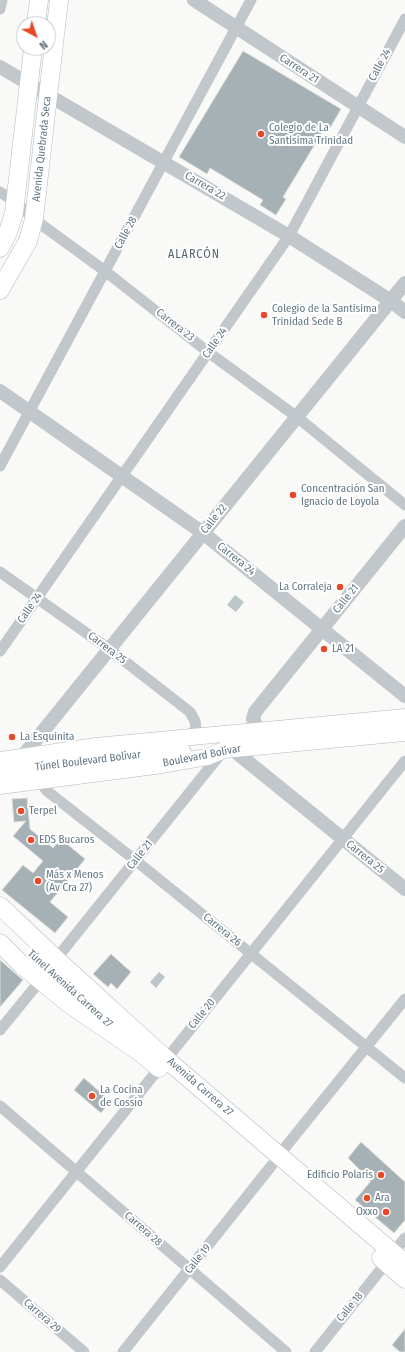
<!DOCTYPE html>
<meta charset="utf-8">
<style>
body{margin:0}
#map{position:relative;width:405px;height:1352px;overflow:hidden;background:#f9f9f7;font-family:"Fira Sans Condensed",sans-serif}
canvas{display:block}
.north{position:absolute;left:16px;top:16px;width:40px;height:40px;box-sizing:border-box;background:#fff;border:1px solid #c1c9cd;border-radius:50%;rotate:140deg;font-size:11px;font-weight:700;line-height:16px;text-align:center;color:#637782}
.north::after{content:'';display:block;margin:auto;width:14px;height:18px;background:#e74928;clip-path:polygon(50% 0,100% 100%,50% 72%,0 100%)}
</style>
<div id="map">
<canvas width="405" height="1352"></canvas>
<div class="north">N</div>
</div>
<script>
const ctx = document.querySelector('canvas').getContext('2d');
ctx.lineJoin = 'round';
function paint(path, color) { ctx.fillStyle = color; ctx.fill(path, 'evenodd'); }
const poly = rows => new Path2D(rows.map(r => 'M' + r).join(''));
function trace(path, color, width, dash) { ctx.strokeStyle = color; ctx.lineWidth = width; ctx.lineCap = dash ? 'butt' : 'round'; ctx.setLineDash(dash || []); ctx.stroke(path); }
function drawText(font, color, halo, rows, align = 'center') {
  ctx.font = font + ' "Fira Sans Condensed",sans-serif'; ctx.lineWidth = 4; ctx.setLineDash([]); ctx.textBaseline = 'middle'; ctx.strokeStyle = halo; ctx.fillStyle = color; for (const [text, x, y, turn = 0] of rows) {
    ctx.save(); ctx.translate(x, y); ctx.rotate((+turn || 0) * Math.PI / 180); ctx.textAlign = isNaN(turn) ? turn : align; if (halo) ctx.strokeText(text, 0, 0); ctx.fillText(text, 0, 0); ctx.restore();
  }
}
const water = poly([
 [235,595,244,602,236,612,227,605],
 [159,972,165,977,156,988,150,982]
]);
const building = poly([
 [243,51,341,109,330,128,326,126,283,197,286,199,276,215,260,205,263,200,210,168,207,174,179,157,243,51],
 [27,798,30,829,53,848,61,839,85,859,50,902,68,917,55,933,2,890,23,865,33,873,43,861,13,836,26,821,14,822,12,799,27,798],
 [111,954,131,972,117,989,111,983,108,987,93,974,111,954],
 [0,960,23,980,0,1007,0,960],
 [84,1078,110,1101,101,1113,74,1090,84,1078],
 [361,1142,405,1182,405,1220,394,1233,355,1200,371,1181,348,1158,361,1142],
 [405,1329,405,1352,400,1352,392,1345,405,1329]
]);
const minor = poly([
 [0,9,2,0],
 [0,192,15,202,42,225,105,271,208,352,297,417,405,505],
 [0,466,251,0],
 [0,572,109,649,190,712,195,721,196,729,190,736],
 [0,651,289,236,405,19],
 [44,780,44,787,47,791,135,860,405,1078],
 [56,959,223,751],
 [0,1030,40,981],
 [0,1106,286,1352],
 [279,1155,405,999],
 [393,1253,405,1238],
 [0,1267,405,761],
 [0,1280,84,1352],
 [123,1352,272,1165],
 [315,1352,386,1263]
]);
const tertiary = poly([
 [194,0,405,137],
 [0,67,289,236,391,301,405,312],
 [0,391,203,533,405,696],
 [259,731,253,719,255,712,405,526],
 [232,749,405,889],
 [23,756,405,283]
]);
const secondary = poly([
 [0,760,96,746,405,717],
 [0,772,138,755,183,752],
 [0,786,155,766,207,757,224,750,405,733]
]);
const primary = poly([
 [36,24,39,0],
 [0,248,8,232,14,213,33,48],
 [0,290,28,241,34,219,59,0],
 [0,906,56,959,166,1059,405,1263],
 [0,943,22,965,68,1003,141,1053,159,1068],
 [381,1258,405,1279]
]);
const markers = [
 [261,134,4,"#e74928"],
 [264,315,4,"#e74928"],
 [293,495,4,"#e74928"],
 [340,587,4,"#e74928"],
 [324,649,4,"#e74928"],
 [12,737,4,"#e74928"],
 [21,811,4,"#e74928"],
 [31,840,4,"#e74928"],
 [38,881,4,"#e74928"],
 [92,1096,4,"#e74928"],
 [381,1175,4,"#e74928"],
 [367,1198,4,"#e74928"],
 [386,1212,4,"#e74928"]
];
const streetNames = [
 ["Calle 24",380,65,-62],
 ["Carrera 21",299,69,33],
 ["Avenida Quebrada Seca",42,149,-84],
 ["Carrera 22",205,186,30],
 ["Calle 28",126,233,-62],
 ["Carrera 23",175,325,38],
 ["Calle 24",215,343,-55],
 ["Calle 22",214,519,-51],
 ["Carrera 24",236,559,39],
 ["Calle 21",346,599,-51],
 ["Calle 24",30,608,-55],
 ["Carrera 25",107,648,37],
 ["Boulevard Bolívar",202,756,-11],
 ["Túnel Boulevard Bolívar",88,761,-7],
 ["Calle 21",140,855,-51],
 ["Carrera 25",365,857,39],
 ["Carrera 26",222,930,39],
 ["Túnel Avenida Carrera 27",70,989,42],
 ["Calle 20",202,1014,-51],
 ["Avenida Carrera 27",200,1087,41],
 ["Carrera 28",143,1229,41],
 ["Calle 19",198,1259,-51],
 ["Calle 18",350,1307,-51],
 ["Carrera 29",42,1316,41]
];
const poiNames = [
 ["Colegio de La",269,128],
 ["Santisima Trinidad",269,141],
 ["Colegio de la Santisima",272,309],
 ["Trinidad Sede B",272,322],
 ["Concentración San",301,489],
 ["Ignacio de Loyola",301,502],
 ["La Corraleja",332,587,"right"],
 ["LA 21",332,649],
 ["La Esquinita",20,737],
 ["Terpel",29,811],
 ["EDS Bucaros",39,840],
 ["Más x Menos",46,875],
 ["(Av Cra 27)",46,888],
 ["La Cocina",100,1090],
 ["de Cossío",100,1103],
 ["Edificio Polaris",373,1175,"right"],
 ["Ara",375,1198],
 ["Oxxo",378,1212,"right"]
];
const neighbourhoodNames = [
 ["ALARCÓN",194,255]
];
paint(water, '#bac6ca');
paint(building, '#a6b1b6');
trace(building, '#dbdbd9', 1);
trace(secondary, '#b2b9be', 17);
trace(primary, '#b3babd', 19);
trace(minor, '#c2c7cb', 11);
trace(tertiary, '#c2c7cb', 14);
trace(secondary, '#fff', 16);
trace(primary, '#fff', 18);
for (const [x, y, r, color] of markers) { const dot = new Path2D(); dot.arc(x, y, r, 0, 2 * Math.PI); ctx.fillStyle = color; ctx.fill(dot); trace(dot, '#fff', 1.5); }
drawText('11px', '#637782', '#fff', streetNames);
drawText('11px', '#637782', '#fff', poiNames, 'left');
ctx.letterSpacing = '1px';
drawText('12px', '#56646d', '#fff', neighbourhoodNames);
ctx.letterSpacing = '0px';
</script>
